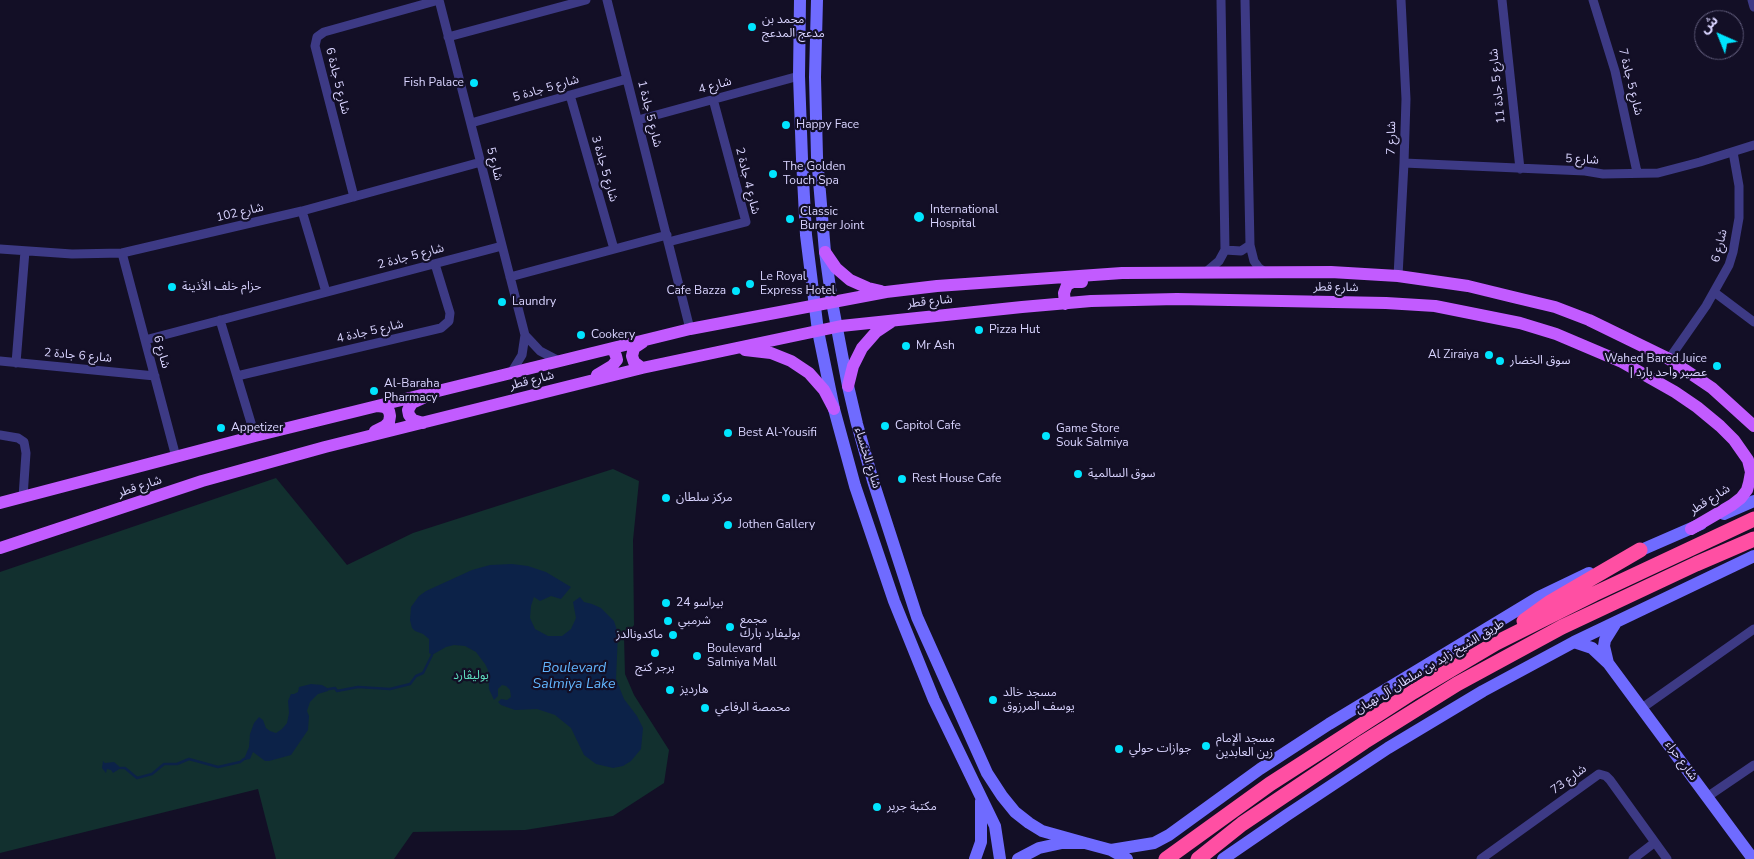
<!DOCTYPE html>
<meta charset="utf-8">
<style>
body{margin:0}
#map{position:relative;width:1754px;height:859px;overflow:hidden;background:#130f26;font-family:"Nunito Sans","Noto Sans Arabic",sans-serif}
canvas{display:block}
.north{position:absolute;left:1694px;top:10px;width:50px;height:50px;box-sizing:border-box;background:#130f26;border:1px solid #625e7d;border-radius:50%;rotate:316deg;font-size:14px;font-weight:700;line-height:20px;text-align:center;color:#d9d4ff}
.north::after{content:'';display:block;margin:auto;width:18px;height:22px;background:#00e5ff;clip-path:polygon(50% 0,100% 100%,50% 72%,0 100%)}
</style>
<div id="map">
<canvas width="1754" height="859"></canvas>
<div class="north">ش</div>
</div>
<script>
const ctx = document.querySelector('canvas').getContext('2d');
ctx.lineJoin = 'round';
function paint(path, color) { ctx.fillStyle = color; ctx.fill(path, 'evenodd'); }
const poly = rows => new Path2D(rows.map(r => 'M' + r).join(''));
function trace(path, color, width, dash) { ctx.strokeStyle = color; ctx.lineWidth = width; ctx.lineCap = dash ? 'butt' : 'round'; ctx.setLineDash(dash || []); ctx.stroke(path); }
function drawText(font, color, halo, rows, align = 'center') {
  ctx.font = font + ' "Nunito Sans","Noto Sans Arabic",sans-serif'; ctx.lineWidth = 4.5; ctx.setLineDash([]); ctx.textBaseline = 'middle'; ctx.strokeStyle = halo; ctx.fillStyle = color; for (const [text, x, y, turn = 0] of rows) {
    ctx.save(); ctx.translate(x, y); ctx.rotate((+turn || 0) * Math.PI / 180); ctx.textAlign = isNaN(turn) ? turn : align; if (halo) ctx.strokeText(text, 0, 0); ctx.fillText(text, 0, 0); ctx.restore();
  }
}
const green = poly([
 [613,469,639,481,633,540,634,625,624,637,625,674,634,695,669,750,664,783,613,816,525,830,413,832,394,859,276,859,258,789,0,853,0,572,276,478,347,565,413,533]
]);
const water = poly([
 [512,564,528,566,546,572,571,587,561,599,551,596,540,601,534,597,531,606,530,618,535,629,548,636,562,636,571,629,576,618,573,602,580,597,584,602,592,604,601,608,614,621,618,633,616,679,624,699,637,716,643,728,641,749,631,761,623,766,613,768,596,764,584,755,571,728,555,715,537,709,515,710,501,705,498,702,501,699,507,700,511,697,510,690,506,686,502,685,498,689,498,696,494,700,489,689,488,670,485,664,476,652,465,646,454,645,446,647,432,655,429,653,429,639,423,634,415,631,412,628,410,620,411,607,419,596,426,591,472,570,490,565],
 [311,684,322,685,329,689,328,691,318,694,310,702,307,711,309,716,308,730,291,755,269,761,265,761,253,752,250,759,245,760,244,759,249,747,250,734,254,723,259,717,263,720,266,728,270,731,276,733,282,729,287,723,289,713,288,701,291,694,294,694,298,692,299,687],
 [103,761,105,763,114,762,121,768,113,773,111,770,107,769,106,773,102,768]
]);
const stream = poly([
 [329,689,335,688,337,691,358,687,390,689,410,684,416,676,423,673,432,655],
 [121,768,125,768,137,778,152,774,164,764,177,764,189,759,218,767,240,762,244,759]
]);
const street = poly([
 [439,0,525,335,522,355,511,373],
 [607,0,690,329],
 [1245,0,1250,245,1254,261,1259,268,1266,273],
 [1502,0,1520,169],
 [1593,0,1615,71,1637,172],
 [1752,0,1754,7],
 [448,37,586,0],
 [570,95,614,249],
 [638,120,799,76],
 [471,123,627,79],
 [1404,163,1585,171,1603,174,1658,173,1700,162,1754,145],
 [354,197,315,46,317,37,324,32,439,0],
 [302,211,326,292],
 [668,242,746,222,713,99],
 [0,249,72,254,122,253,302,211,481,162],
 [1225,250,1241,251,1250,245],
 [122,253,176,457],
 [1206,272,1219,261,1225,250,1221,0],
 [1398,276,1404,163,1406,99,1401,0],
 [510,277,667,235],
 [1714,292,1754,322],
 [220,320,255,436],
 [525,335,540,351,559,361],
 [145,340,502,246],
 [1669,359,1706,306,1729,265,1733,252,1739,218,1739,186,1733,152],
 [0,361,155,376],
 [16,363,25,251],
 [237,376,441,328,449,321,450,313,435,264],
 [0,435,18,438,24,442,26,453,23,497],
 [1642,708,1754,629],
 [1707,797,1754,765],
 [1481,859,1599,774,1606,776,1610,780,1667,859],
 [1633,859,1654,843]
]);
const secondary = poly([
 [800,0,799,76,802,159,806,235,818,331,834,409,855,486,894,601,934,700,995,826,1000,859],
 [817,0,815,77,817,157,825,252,832,302,848,386,857,424,873,481,917,617,987,773,1002,796,1015,812,1029,823,1042,831,1085,843],
 [1724,514,1754,501],
 [1632,554,1701,524],
 [1574,642,1592,648,1608,663,1753,859],
 [1608,663,1604,646,1605,640,1615,624],
 [1111,850,1154,843,1169,835,1260,769,1329,724,1539,597,1589,573],
 [975,859,981,842,981,801],
 [1018,859,1039,848,1062,843,1085,843,1111,850,1127,859],
 [1223,859,1287,815,1388,748,1483,691,1574,642,1754,556]
]);
const primary = poly([
 [825,252,836,268,850,280,868,288,881,291],
 [1065,304,1064,293,1067,285,1073,282,1082,282],
 [745,350,771,353,791,361,809,373,824,390,834,409],
 [642,368,634,362,632,356,634,348,643,342],
 [597,375,612,366,617,360,616,356,614,351,609,349],
 [848,386,853,366,862,348,876,332,891,322],
 [423,423,413,420,409,415,408,410,412,403,423,398],
 [375,431,385,426,389,422,390,416,389,411,385,407,378,406],
 [0,503,255,436,690,329,886,292,937,286,1122,273,1331,272,1398,276,1468,286,1513,297,1555,307,1589,320,1669,359,1712,388,1754,426],
 [0,548,202,481,325,447,642,368,798,335,841,326,1022,307,1091,301,1177,299,1386,303,1435,306,1520,323,1556,334,1622,362,1675,392,1697,407,1720,426,1734,440,1748,460,1751,472,1749,483,1747,490,1741,498,1732,505,1691,529]
]);
const highway = poly([
 [1524,621,1549,603,1640,550],
 [1166,859,1270,784,1413,692,1496,643,1594,594,1754,519],
 [1198,859,1242,824,1364,742,1457,684,1562,627,1696,564,1754,539]
]);
const markers = [
 [752,27,5,"#00e5ff"],
 [474,83,5,"#00e5ff"],
 [786,125,5,"#00e5ff"],
 [773,174,5,"#00e5ff"],
 [919,217,6,"#00e5ff"],
 [790,219,5,"#00e5ff"],
 [750,284,5,"#00e5ff"],
 [172,287,5,"#00e5ff"],
 [736,291,5,"#00e5ff"],
 [502,302,5,"#00e5ff"],
 [979,330,5,"#00e5ff"],
 [581,335,5,"#00e5ff"],
 [906,346,5,"#00e5ff"],
 [1489,355,5,"#00e5ff"],
 [1500,361,5,"#00e5ff"],
 [1717,366,5,"#00e5ff"],
 [374,391,5,"#00e5ff"],
 [885,426,5,"#00e5ff"],
 [221,428,5,"#00e5ff"],
 [728,433,5,"#00e5ff"],
 [1046,436,5,"#00e5ff"],
 [1078,474,5,"#00e5ff"],
 [902,479,5,"#00e5ff"],
 [666,498,5,"#00e5ff"],
 [728,525,5,"#00e5ff"],
 [666,603,5,"#00e5ff"],
 [668,621,5,"#00e5ff"],
 [730,627,5,"#00e5ff"],
 [673,635,5,"#00e5ff"],
 [655,653,5,"#00e5ff"],
 [697,656,5,"#00e5ff"],
 [670,690,5,"#00e5ff"],
 [993,700,5,"#00e5ff"],
 [705,708,5,"#00e5ff"],
 [1206,746,5,"#00e5ff"],
 [1119,749,5,"#00e5ff"],
 [877,807,5,"#00e5ff"]
];
const poiNames = [
 ["محمد بن",762,20],
 ["مدعج المدعج",762,34],
 ["Fish Palace",464,83,"right"],
 ["Happy Face",796,125],
 ["The Golden",783,167],
 ["Touch Spa",783,181],
 ["International",930,210],
 ["Hospital",930,224],
 ["Classic",800,212],
 ["Burger Joint",800,226],
 ["Le Royal",760,277],
 ["Express Hotel",760,291],
 ["حزام خلف الأذينة",182,287],
 ["Cafe Bazza",726,291,"right"],
 ["Laundry",512,302],
 ["Pizza Hut",989,330],
 ["Cookery",591,335],
 ["Mr Ash",916,346],
 ["Al Ziraiya",1479,355,"right"],
 ["Wahed Bared Juice",1707,359,"right"],
 ["| عصير واحد بارد",1707,373,"right"],
 ["سوق الخضار",1510,361],
 ["Al-Baraha",384,384],
 ["Pharmacy",384,398],
 ["Capitol Cafe",895,426],
 ["Appetizer",231,428],
 ["Game Store",1056,429],
 ["Souk Salmiya",1056,443],
 ["Best Al-Yousifi",738,433],
 ["سوق السالمية",1088,474],
 ["Rest House Cafe",912,479],
 ["مركز سلطان",676,498],
 ["Jothen Gallery",738,525],
 ["24 بيراسو",676,603],
 ["مجمع",740,620],
 ["بوليفارد بارك",740,634],
 ["شرمبي",678,621],
 ["ماكدونالدز",663,635,"right"],
 ["Boulevard",707,649],
 ["Salmiya Mall",707,663],
 ["برجر كنج",655,668,"center"],
 ["هارديز",680,690],
 ["مسجد خالد",1003,693],
 ["يوسف المرزوق",1003,707],
 ["محمصة الرفاعي",715,708],
 ["مسجد الإمام",1216,739],
 ["زين العابدين",1216,753],
 ["جوازات حولي",1129,749],
 ["مكتبة جرير",887,807]
];
const streetNames = [
 ["شارع 5 جادة 6",337,81,76],
 ["شارع 5 جادة 7",1630,82,76],
 ["شارع 4",715,86,-15],
 ["شارع 5 جادة 11",1498,86,-96],
 ["شارع 5 جادة 5",546,89,-16],
 ["شارع 5 جادة 1",649,114,76],
 ["شارع 7",1392,138,-89],
 ["شارع 5",1582,160,3],
 ["شارع 5",494,164,76],
 ["شارع 5 جادة 3",604,169,74],
 ["شارع 4 جادة 2",747,181,76],
 ["شارع 102",240,213,-13],
 ["شارع 6",1720,246,-76],
 ["شارع 5 جادة 2",411,257,-15],
 ["شارع قطر",1336,288,1],
 ["شارع قطر",930,302,-6],
 ["شارع 5 جادة 4",370,332,-13],
 ["شارع 6",161,352,75],
 ["شارع 6 جادة 2",78,356,5],
 ["شارع قطر",532,381,-14],
 ["شارع الخنساء",867,458,73],
 ["شارع قطر",140,487,-18],
 ["شارع قطر",1710,500,-32],
 ["طريق الشيخ زايد بن سلطان آل نهيان",1430,667,-31],
 ["شارع حراء",1681,761,54],
 ["شارع 73",1569,780,-36]
];
const parkNames = [
 ["بوليڤارد",471,676]
];
const waterNames = [
 ["Boulevard",574,669],
 ["Salmiya Lake",574,685]
];
paint(green, '#12302f');
paint(water, '#0c2248');
trace(stream, '#0c2248', 2.5);
trace(street, '#3d3a85', 9);
trace(secondary, '#6f6bff', 12);
trace(primary, '#c25bff', 12);
trace(highway, '#ff4fa3', 15);
for (const [x, y, r, color] of markers) { const dot = new Path2D(); dot.arc(x, y, r, 0, 2 * Math.PI); ctx.fillStyle = color; ctx.fill(dot); trace(dot, '#130f26', 2); }
drawText('12px', '#d9d4ff', '#130f26', poiNames, 'left');
drawText('12px', '#d9d4ff', '#130f26', streetNames);
drawText('12px', '#5fe0c0', '#130f26', parkNames);
drawText('italic 14px', '#62b6ff', '#130f26', waterNames);
</script>
